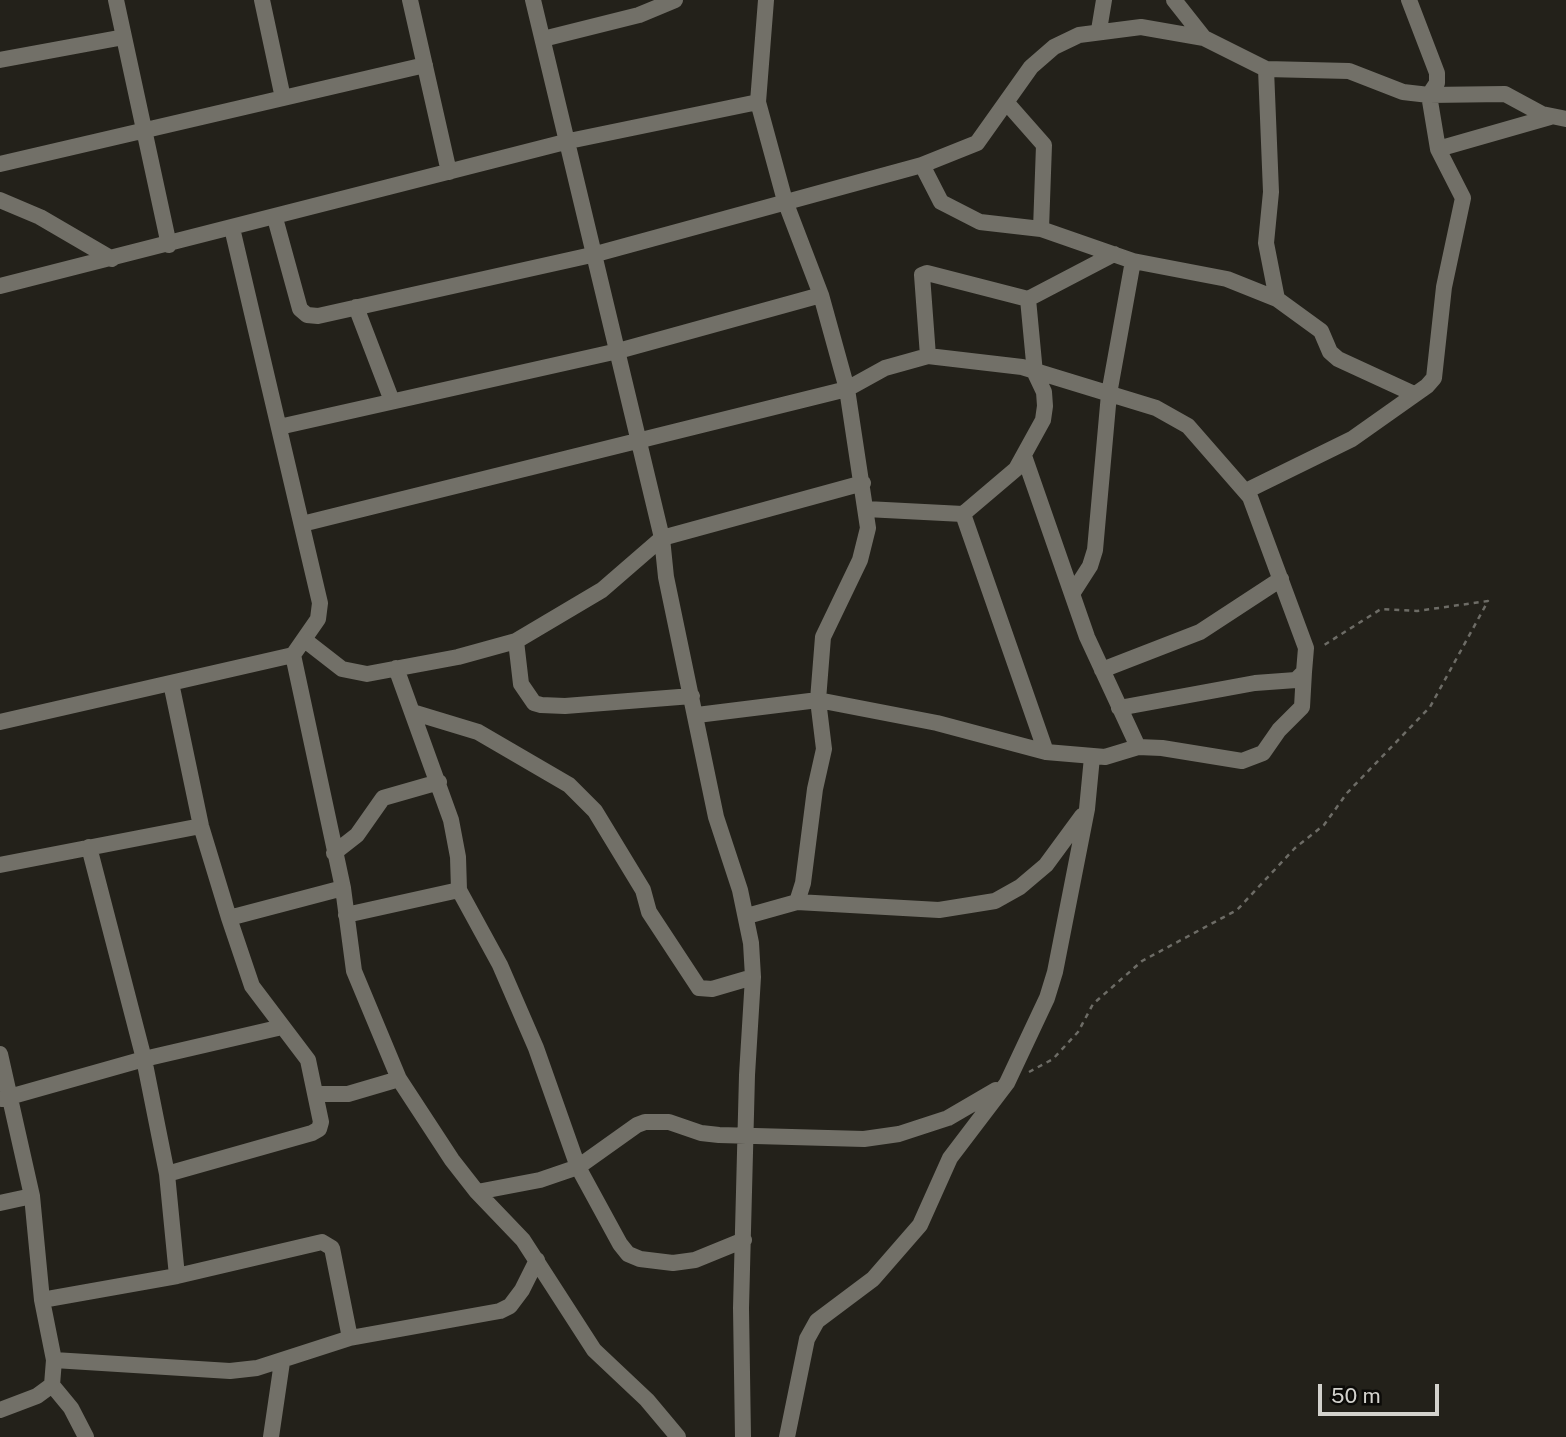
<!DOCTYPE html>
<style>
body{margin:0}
#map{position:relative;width:1566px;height:1437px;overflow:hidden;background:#23211a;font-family:"Public Sans",sans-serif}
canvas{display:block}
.scale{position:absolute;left:1318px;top:1384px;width:121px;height:32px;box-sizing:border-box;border:4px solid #d3d2cd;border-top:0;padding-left:9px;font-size:21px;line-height:24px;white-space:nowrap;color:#d3d2cd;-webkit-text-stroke:5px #0c0b08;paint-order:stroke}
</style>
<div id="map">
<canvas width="1566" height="1437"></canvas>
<div class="scale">50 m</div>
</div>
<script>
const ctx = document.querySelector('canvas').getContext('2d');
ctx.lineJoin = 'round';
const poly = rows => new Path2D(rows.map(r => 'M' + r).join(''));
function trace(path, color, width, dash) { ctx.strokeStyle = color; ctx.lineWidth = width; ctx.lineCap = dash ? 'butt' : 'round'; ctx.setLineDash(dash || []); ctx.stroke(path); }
const path = poly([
 [1029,1072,1053,1059,1078,1032,1093,1004,1142,961,1237,910,1295,848,1324,825,1347,793,1430,707,1488,601,1417,611,1381,609,1321,647]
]);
const street = poly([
 [116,0,169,245],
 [262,0,283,98],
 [410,0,449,172],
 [533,0,662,538,666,577,716,817,740,890,751,943,753,977,747,1075,741,1308,743,1437],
 [1174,0,1204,38],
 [1099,30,1104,0],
 [543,39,639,15,675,0],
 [0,60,124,37],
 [1266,69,1271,192,1266,243,1277,299],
 [1007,103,1044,145,1041,229],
 [1438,149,1550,117],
 [0,164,425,65],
 [922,165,941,202,980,222,1041,229,1133,261,1227,279,1277,299,1321,331,1330,352,1338,359,1414,394],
 [0,200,40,217,112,259],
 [275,218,300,309,307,315,318,316,596,254,922,165,977,143,1031,67,1054,47,1079,35,1141,27,1204,38,1266,69,1349,71,1403,92,1429,95,1505,94,1542,114,1566,119],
 [0,286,569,141,758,102],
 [356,307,392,401],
 [928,356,922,275,927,273,1028,299,1114,254],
 [279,427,618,351,821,295],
 [1024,456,1087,637,1138,747],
 [1246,491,1352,439,1427,386,1434,378,1444,287,1463,198,1438,149,1429,95,1437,83,1437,73,1409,0],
 [866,509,963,514,1016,469,1043,420,1045,406,1044,392,1035,373,1028,299],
 [963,514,1046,752],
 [302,524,847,389,885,368,928,356,1022,367,1156,408,1188,426,1250,497,1306,648,1304,672,1296,680,1255,683,1119,708],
 [1072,594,1090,566,1095,550,1109,394,1133,261],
 [306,641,342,669,367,674,458,657,516,641,602,590,662,538,863,483],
 [516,641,521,684,534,703,541,705,565,706,692,696],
 [293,655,343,888,354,971,399,1079,452,1160,477,1192,523,1240,594,1350,647,1400,678,1437],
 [396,668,451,820,458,857,459,890,500,965,536,1048,578,1167,620,1244,628,1254,640,1259,673,1263,695,1260,744,1240],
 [1102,670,1200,632,1281,579],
 [412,712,478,732,569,785,595,811,643,890,649,912,699,988,712,989,753,977],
 [697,715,818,700,937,723,1046,752,1105,757,1138,747,1162,748,1242,761,1263,753,1279,730,1302,707,1304,672],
 [0,722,293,655,318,619,320,603,232,228],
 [89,847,144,1059,167,1174,177,1276],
 [334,853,357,835,383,798,439,782],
 [0,865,201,826],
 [797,902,939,910,995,901,1020,887,1046,865,1082,816],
 [346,915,459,890],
 [747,916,797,902,803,883,815,789,824,749,818,700,823,637,860,560,868,528,847,389,821,295,785,201,758,102,766,0],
 [229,918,343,888],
 [0,1054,32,1196,42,1300,54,1360,230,1371,257,1368,350,1338,500,1311,510,1306,522,1290,537,1260],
 [316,1094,348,1094,399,1079],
 [2,1099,144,1059,282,1027],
 [167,1174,312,1133,319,1129,321,1122,308,1060,252,986,229,918,201,826,171,683],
 [477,1192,540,1180,578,1167,637,1125,645,1122,669,1122,701,1133,719,1135,864,1139,899,1134,948,1118,996,1090],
 [0,1203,32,1196],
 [42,1300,177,1276,322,1242,332,1248,350,1338],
 [52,1385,71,1408,86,1437],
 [0,1410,37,1396,52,1385,54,1360],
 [271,1437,282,1362],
 [787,1437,807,1339,817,1321,873,1279,920,1225,950,1158,1007,1083,1047,998,1055,972,1087,809,1092,757]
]);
trace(path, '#6d6c66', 2.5, [5, 5]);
trace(street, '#727068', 16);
</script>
